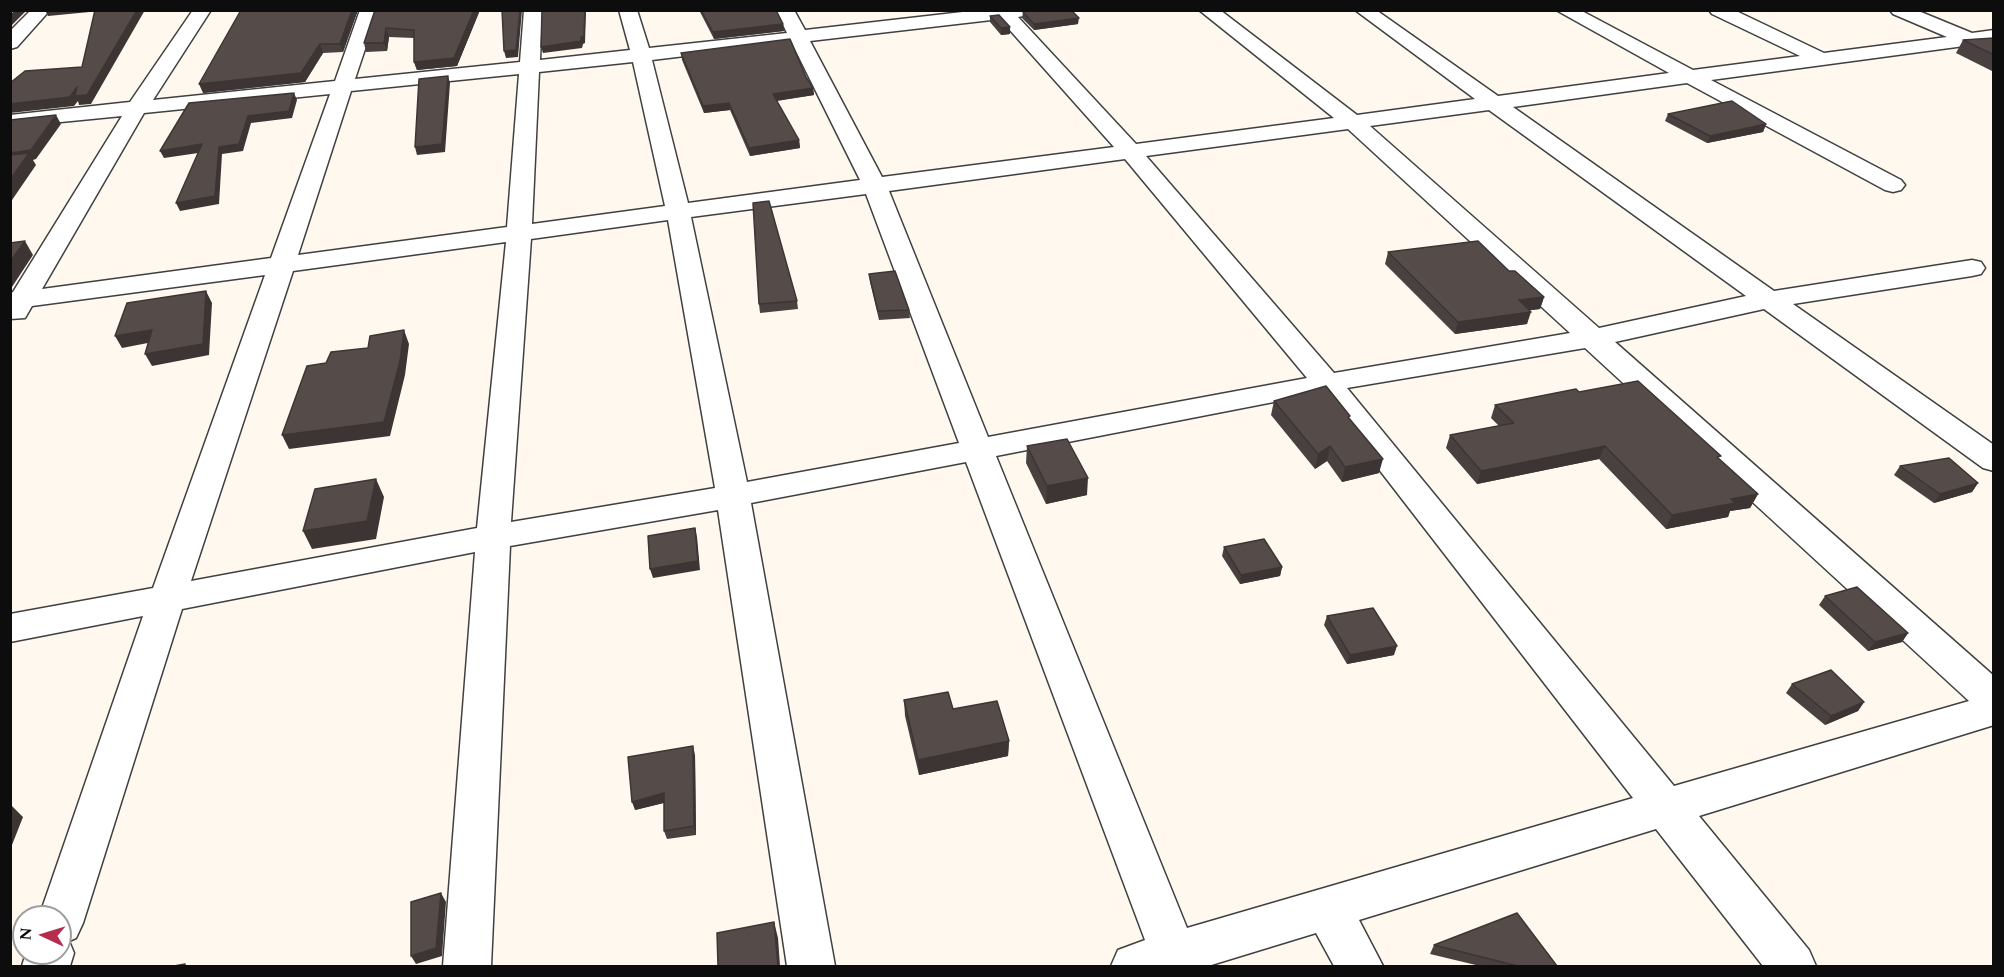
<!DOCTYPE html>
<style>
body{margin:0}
#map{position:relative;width:2004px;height:977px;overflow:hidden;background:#fef8ee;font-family:Spectral,serif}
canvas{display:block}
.frame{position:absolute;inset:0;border:12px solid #0d0d0d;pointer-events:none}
.north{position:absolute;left:12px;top:905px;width:60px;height:60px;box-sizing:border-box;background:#fff;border:2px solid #9e9e9e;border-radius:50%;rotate:274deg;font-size:16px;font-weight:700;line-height:24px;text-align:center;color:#0d0d0d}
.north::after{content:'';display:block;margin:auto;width:21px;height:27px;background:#b62c4d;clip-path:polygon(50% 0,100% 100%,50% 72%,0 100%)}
</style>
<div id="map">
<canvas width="2004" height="977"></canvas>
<div class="frame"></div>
<div class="north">N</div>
</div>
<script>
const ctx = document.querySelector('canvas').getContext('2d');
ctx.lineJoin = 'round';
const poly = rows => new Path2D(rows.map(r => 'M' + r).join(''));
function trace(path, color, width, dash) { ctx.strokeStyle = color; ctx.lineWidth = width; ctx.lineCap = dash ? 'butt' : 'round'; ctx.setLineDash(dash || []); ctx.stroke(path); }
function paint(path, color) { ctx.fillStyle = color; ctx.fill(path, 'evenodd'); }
const minor = poly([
 [31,10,50,10,17,47,10,49,10,31,31,10],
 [193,10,211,10,153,100,335,81,360,10,378,10,355,79,520,62,524,10,542,10,540,60,630,50,619,10,637,10,649,48,787,33,776,10,794,10,805,30,980,10,1032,10,1029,15,1018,17,1136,144,1334,118,1199,10,1220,10,1357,115,1475,99,1355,10,1376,10,1498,96,1669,73,1556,10,1580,10,1693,70,1800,56,1712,14,1709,10,1734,10,1824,53,1947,37,1893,14,1890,10,1916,10,1972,33,1994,30,1994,42,1711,80,1901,180,1905,185,1901,190,1893,192,1885,190,1687,83,1513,107,1774,291,1972,260,1981,262,1985,268,1981,274,1972,276,1793,304,1994,445,1994,471,1983,468,1764,309,1615,342,1994,676,1994,725,1699,816,1809,950,1816,966,1763,966,1656,829,1359,920,1383,966,1334,966,1316,933,1208,966,1111,966,1118,950,1145,940,966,462,751,503,835,966,787,966,718,510,510,546,491,966,443,966,475,552,182,609,83,923,76,938,69,941,74,953,70,966,22,966,26,953,60,953,60,917,39,917,143,616,10,642,10,614,153,588,265,275,32,306,25,318,10,319,10,293,13,292,122,116,10,127,10,115,130,102,193,10],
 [1000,19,1114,147,882,177,810,41,1000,19],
 [792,43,860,180,688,203,652,60,792,43],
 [633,62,665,206,532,224,539,72,633,62],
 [519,74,507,227,298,255,351,91,519,74],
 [330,94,271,258,42,289,144,113,330,94],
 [1489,110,1746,296,1599,328,1370,126,1489,110],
 [1348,129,1570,333,1334,373,1146,156,1348,129],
 [1125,159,1307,378,988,437,889,191,1125,159],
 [866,194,959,443,747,482,691,217,866,194],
 [668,220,715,488,511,522,531,239,668,220],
 [506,242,477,528,191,581,293,271,506,242],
 [1585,348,1969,701,1674,786,1347,388,1585,348],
 [1320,393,1633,798,1187,928,996,456,1320,393]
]);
const wall = poly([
 [241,10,358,10,343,52,323,53,305,82,203,93],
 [375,10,480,10,457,66,417,70,414,62,414,38,389,37,387,51,366,52,364,43],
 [699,10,776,10,783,24,784,31,714,39],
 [1023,12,1078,24,1034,30,1022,18],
 [990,16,1010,34,1001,35,990,22],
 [1994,38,1994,72,1956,53,1963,40],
 [681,53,806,77,813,88,814,95,777,101,799,140,800,148,750,156,730,110,704,113,682,60],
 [1668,114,1766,124,1763,132,1707,143,1665,121],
 [1388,252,1509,271,1544,297,1540,309,1529,310,1527,324,1455,334,1385,264],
 [869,274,909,310,910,318,879,320,870,282],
 [797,301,798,309,760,313,759,304],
 [1579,392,1719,459,1758,494,1750,508,1730,511,1728,517,1666,529,1599,459,1477,484,1446,448,1450,435,1499,426,1491,418,1495,405],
 [1274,401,1349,418,1379,473,1342,482,1327,461,1315,469,1271,415],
 [1027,446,1087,495,1046,504,1026,463],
 [1900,466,1978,483,1972,492,1934,503,1894,475],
 [1224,547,1282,567,1280,576,1240,584,1222,556],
 [1825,596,1908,633,1902,642,1868,651,1819,605],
 [1327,616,1394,655,1347,664,1324,625],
 [1792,684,1864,702,1858,711,1825,725,1786,693],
 [904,700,953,709,1009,741,1008,756,919,775,905,716],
 [695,755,696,835,667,839,664,831,664,803,635,810],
 [1434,945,1557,966,1480,966,1430,954]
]);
const shadedWall = poly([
 [15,10,27,10,10,27,10,15],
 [45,10,100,10,100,11,48,16],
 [137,10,145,10,91,104,79,105,78,101,74,106,10,113,10,104,77,87],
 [352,10,358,10,343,52,340,44],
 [474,10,480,10,457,66,417,70,414,62],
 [520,10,522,10,518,57,506,58,504,51],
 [585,10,586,10,585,43,583,44,582,48,543,53,541,47],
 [1079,18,1078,24,1034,30,1034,24],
 [783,24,784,31,714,39,713,32],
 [1010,27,1010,34,1001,35,1001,28],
 [386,28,389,37,387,51,384,43],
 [320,44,323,53,305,82,203,93,199,84],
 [448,76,450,83,445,152,417,155,415,147],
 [813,88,814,95,774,101,773,94],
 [294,93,297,100,292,118,251,123,243,151,222,154,219,204,180,211,176,203,219,147,248,116],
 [729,103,730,110,704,113,703,106],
 [56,115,61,124,36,159,33,160,36,165,10,203,10,153],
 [1766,124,1763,132,1707,143,1710,136],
 [799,140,800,148,750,156,749,148],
 [202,144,205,152,164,158,160,151],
 [25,241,33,255,10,290,10,262],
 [206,291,212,303,209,355,152,366,145,354],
 [1544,297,1540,309,1516,312,1519,300],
 [1531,312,1527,324,1455,334,1458,322],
 [152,330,158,341,122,348,115,336],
 [404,330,409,344,405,375,390,436,289,449,282,435],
 [1330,446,1327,461,1315,469,1318,454],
 [1605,446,1599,459,1477,484,1481,471],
 [1383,459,1379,473,1342,482,1345,467],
 [1088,478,1087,495,1046,504,1047,486],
 [376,479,384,497,376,539,312,549,303,531],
 [1978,483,1972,492,1934,503,1940,494],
 [1758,494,1750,508,1730,511,1728,517,1666,529,1672,515,1731,499],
 [695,528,697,537,700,570,653,578,650,569],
 [1282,567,1280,576,1240,584,1241,575],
 [1908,633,1902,642,1868,651,1875,642],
 [1397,646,1394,655,1347,664,1350,655],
 [1864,702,1858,711,1825,725,1831,716],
 [1009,741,1008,756,919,775,918,760],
 [693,746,695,755,696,835,694,826],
 [664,793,667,802,635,810,632,802],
 [10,804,23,817,10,850],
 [441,893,446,902,442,956,416,964,411,956],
 [774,922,778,938,780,966,778,966]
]);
const building = poly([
 [95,10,137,10,87,95,75,96,77,87,70,97,10,104,10,83,25,71,82,67,95,10],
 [241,10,352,10,340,44,320,44,301,73,199,84,241,10],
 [375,10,474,10,454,58,414,62,414,30,386,28,384,43,364,43,375,10],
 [502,10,520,10,516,50,504,51,502,10],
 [542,10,585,10,584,37,581,37,581,41,541,47,542,10],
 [701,10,776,10,783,24,713,32,701,10],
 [1028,10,1071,10,1079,18,1034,24,1023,12,1028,10],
 [999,15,1010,27,1001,28,990,16,999,15],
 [1994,38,1994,55,1963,40,1994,38],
 [790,39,806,77,813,88,773,94,799,140,749,148,729,103,703,106,681,53,790,39],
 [448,76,442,144,415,147,419,79,448,76],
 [294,93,289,111,248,116,239,144,219,147,215,196,176,203,202,144,160,151,189,103,294,93],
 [1732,101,1766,124,1710,136,1668,114,1732,101],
 [56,115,31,150,10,153,10,120,56,115],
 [29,153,10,180,10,155,29,153],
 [769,201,797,301,759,304,753,203,769,201],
 [25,241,10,262,10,243,25,241],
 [1478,241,1509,271,1515,271,1544,297,1519,300,1531,312,1458,322,1388,252,1478,241],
 [895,271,909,310,878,311,869,274,895,271],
 [206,291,203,344,145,354,152,330,115,336,127,303,206,291],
 [404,330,400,361,384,422,282,435,307,366,326,363,331,352,368,348,370,336,404,330],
 [1638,381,1721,456,1717,457,1758,494,1731,499,1735,503,1672,515,1605,446,1481,471,1450,435,1514,423,1495,405,1576,389,1579,392,1638,381],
 [1326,386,1350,416,1348,417,1383,459,1345,467,1330,446,1318,454,1274,401,1326,386],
 [1067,439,1088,478,1047,486,1027,446,1067,439],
 [1949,458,1978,483,1940,494,1900,466,1949,458],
 [376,479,367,521,303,531,315,489,376,479],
 [695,528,698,561,650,569,648,536,695,528],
 [1264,539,1282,567,1241,575,1224,547,1264,539],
 [1857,587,1908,633,1875,642,1825,596,1857,587],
 [1373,608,1397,646,1350,655,1327,616,1373,608],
 [1831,670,1864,702,1831,716,1792,684,1831,670],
 [948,692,953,709,997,701,1009,741,918,760,904,700,948,692],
 [693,746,694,826,664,831,664,793,632,802,628,757,693,746],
 [441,893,436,948,411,956,411,902,441,893],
 [1517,913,1557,966,1518,966,1434,945,1517,913],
 [774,922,778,966,718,966,717,933,774,922],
 [185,964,185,966,174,966,185,964]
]);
trace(minor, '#404040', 3);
paint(minor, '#fff');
paint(wall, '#494140');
paint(shadedWall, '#3c3534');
paint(building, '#554c4a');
trace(building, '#3c3534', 1.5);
</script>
